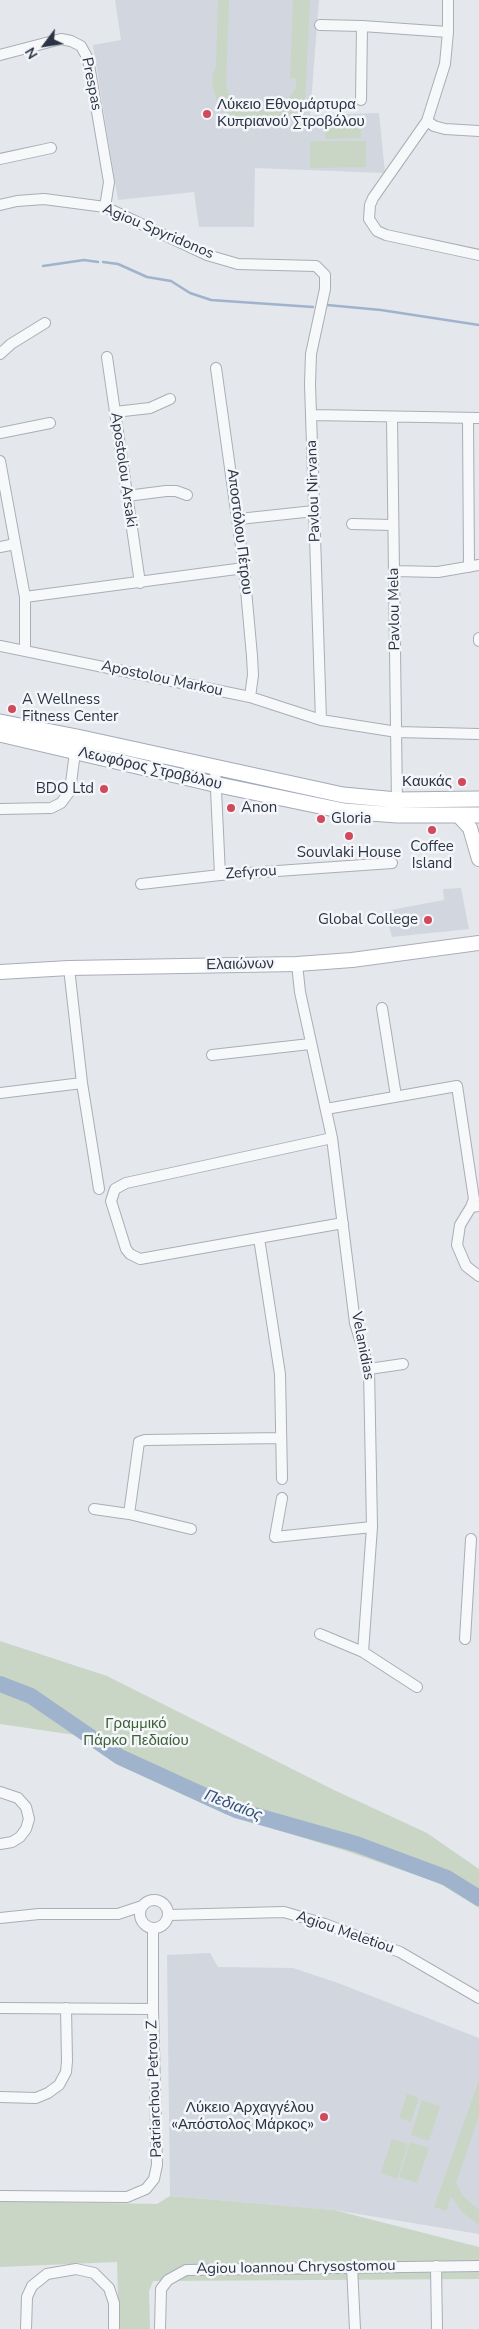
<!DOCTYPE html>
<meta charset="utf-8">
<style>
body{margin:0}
#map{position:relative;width:479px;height:2329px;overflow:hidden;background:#e4e7ec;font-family:"Nunito Sans",sans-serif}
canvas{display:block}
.north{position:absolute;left:20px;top:20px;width:50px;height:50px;-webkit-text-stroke:4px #f4f6f9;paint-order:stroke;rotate:239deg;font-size:14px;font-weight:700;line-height:20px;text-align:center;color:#2b3445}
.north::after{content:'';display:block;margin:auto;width:18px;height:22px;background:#2b3445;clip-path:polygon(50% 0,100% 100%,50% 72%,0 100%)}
</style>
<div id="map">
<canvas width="479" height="2329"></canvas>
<div class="north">N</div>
</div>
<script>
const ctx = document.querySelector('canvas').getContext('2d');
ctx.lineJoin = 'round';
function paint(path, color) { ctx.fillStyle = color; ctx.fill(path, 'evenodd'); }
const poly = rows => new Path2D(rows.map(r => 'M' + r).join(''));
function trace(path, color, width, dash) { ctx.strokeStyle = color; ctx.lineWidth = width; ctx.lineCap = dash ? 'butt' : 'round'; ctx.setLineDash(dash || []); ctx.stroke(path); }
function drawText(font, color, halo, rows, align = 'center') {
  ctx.font = font + ' "Nunito Sans",sans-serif'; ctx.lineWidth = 5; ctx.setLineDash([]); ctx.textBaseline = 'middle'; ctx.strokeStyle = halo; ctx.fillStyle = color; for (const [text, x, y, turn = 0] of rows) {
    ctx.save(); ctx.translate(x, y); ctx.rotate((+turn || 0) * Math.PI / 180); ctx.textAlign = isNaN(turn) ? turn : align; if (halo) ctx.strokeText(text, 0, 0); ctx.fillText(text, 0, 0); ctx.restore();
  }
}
const built = poly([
 [115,0,319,0,310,115,379,113,385,173,255,168,254,227,199,227,194,192,118,200,93,45,121,40],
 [461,888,469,929,392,937,385,911,444,900,443,889],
 [210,1953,218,1967,293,1968,338,1983,479,2038,479,2234,334,2210,170,2196,167,1955]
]);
const green = poly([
 [218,0,229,0,226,85,228,92,240,105,252,109,265,110,283,105,296,88,296,79,290,78,293,0,310,0,304,122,294,123,293,113,272,122,246,121,228,114,219,107,212,84,213,73,216,66],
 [360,117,361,138,325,139,325,118],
 [310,141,366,141,366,167,310,168],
 [0,1641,107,1676,334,1790,427,1833,479,1869,479,1908,439,1883,346,1851,225,1814,114,1763,75,1735,0,1724],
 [479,2080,479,2116,456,2183,463,2196,479,2210,479,2225,462,2212,451,2196,446,2211,434,2207],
 [407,2094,419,2098,411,2122,399,2118],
 [422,2100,440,2106,429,2141,411,2135],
 [392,2139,408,2144,397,2179,381,2173],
 [410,2142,429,2148,417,2183,399,2177],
 [170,2196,334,2210,479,2247,479,2279,153,2281,149,2291,150,2329,119,2329,117,2262,0,2267,0,2201,157,2204]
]);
const stream = poly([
 [103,262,118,264,147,277,171,281,190,293,211,300,313,307],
 [43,266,84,260,98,262],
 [327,305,381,310,479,325]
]);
const river = poly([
 [0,1684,31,1696,120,1757,236,1810,356,1844,447,1878,479,1898]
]);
const street = poly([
 [448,0,448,32,445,64,427,121,373,198,370,205,369,219,377,231,386,235,479,255],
 [320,25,362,26,448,32],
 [0,55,61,39,71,41,81,46,88,59,109,182,105,207],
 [361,100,362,26],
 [427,121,434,126,445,129,479,131],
 [0,159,51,148],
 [0,205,17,201,44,199,105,207,207,255,238,264,316,266,325,275,325,289,311,354,310,384,321,720],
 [0,354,11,344,45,323],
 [107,357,140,583],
 [216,368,244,568,252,656,253,675,250,697],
 [115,412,150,408,170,399],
 [312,415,479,418],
 [392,418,397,804],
 [468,419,469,567],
 [0,433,50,423],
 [0,461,25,597,25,650],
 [127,496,166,491,176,491,187,495],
 [239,519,314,511],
 [352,524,392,525],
 [0,547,15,544],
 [394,571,438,572,479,565],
 [25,597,244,568],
 [479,638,479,641],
 [0,646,250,697,321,720,397,732,479,734],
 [215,768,220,875],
 [0,809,51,808,61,803,70,791,75,752],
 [141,884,220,875,392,863],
 [297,964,300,992,332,1138,355,1323,369,1369,372,1527,363,1652],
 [69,968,82,1083,99,1189],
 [382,1008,396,1096],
 [212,1055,310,1044],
 [0,1093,82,1083],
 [326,1109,457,1086,474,1199,471,1207,479,1206],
 [332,1138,126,1183,115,1189,111,1201,126,1249,130,1254,140,1259,343,1223],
 [471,1207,460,1225,457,1245,466,1266,479,1276],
 [259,1238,280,1374,282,1479],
 [369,1369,403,1364],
 [282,1498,275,1537,372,1527],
 [94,1509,129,1514,191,1529],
 [129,1514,139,1442,145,1440,281,1438],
 [320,1634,363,1652,417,1687],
 [465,1639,471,1539],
 [0,1792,18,1798,26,1807,29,1819,26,1829,20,1837,12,1842,0,1844],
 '140 1914a14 14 0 1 1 28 0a14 14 0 1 1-28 0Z',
 [169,1915,284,1912,325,1924,400,1952,479,1998],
 [0,1918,39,1914,118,1914,142,1906],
 [0,2008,153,2009],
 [0,2097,36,2098,48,2093,59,2085,66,2072,67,2061,66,2008],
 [0,2196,127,2197,146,2189,154,2179,157,2165,153,2009,153,1929],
 [352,2266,355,2329],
 [436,2266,437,2329],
 [26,2329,27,2297,32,2286,47,2274,76,2269,94,2273,109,2288,114,2303,114,2329],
 [160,2329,161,2289,168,2280,186,2270,479,2266]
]);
const secondary = poly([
 [458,815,470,828,479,859],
 [0,972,69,968,297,964,352,960,479,943]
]);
const primary = poly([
 [0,722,77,737,343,795,397,800,479,799],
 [0,734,214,784,344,811,397,815,479,815]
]);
const markers = [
 [207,114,5,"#d1495b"],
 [12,709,5,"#d1495b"],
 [462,782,5,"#d1495b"],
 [104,789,5,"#d1495b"],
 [231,808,5,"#d1495b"],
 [321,819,5,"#d1495b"],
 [432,830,5,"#d1495b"],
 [349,836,5,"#d1495b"],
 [428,920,5,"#d1495b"],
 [324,2117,5,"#d1495b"]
];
const streetNames = [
 ["Prespas",91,84,79],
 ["Agiou Spyridonos",158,232,23],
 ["Apostolou Arsaki",123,470,82],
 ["Pavlou Nirvana",314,491,-92],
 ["Αποστόλου Πέτρου",239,532,83],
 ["Pavlou Mela",395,609,-91],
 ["Apostolou Markou",162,679,12],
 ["Λεωφόρος Στροβόλου",150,769,13],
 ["Zefyrou",251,873,-4],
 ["Ελαιώνων",240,965,-1],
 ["Velanidias",362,1346,79],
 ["Agiou Meletiou",345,1933,19],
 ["Patriarchou Petrou Z",155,2089,-92],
 ["Agiou Ioannou Chrysostomou",296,2268,-1]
];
const poiNames = [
 ["Λύκειο Εθνομάρτυρα",217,105],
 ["Κυπριανού Στροβόλου",217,122],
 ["A Wellness",22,700],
 ["Fitness Center",22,717],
 ["Καυκάς",452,782,"right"],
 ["BDO Ltd",94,789,"right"],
 ["Anon",241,808],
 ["Gloria",331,819],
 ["Coffee",432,847,"center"],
 ["Island",432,864,"center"],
 ["Souvlaki House",349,853,"center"],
 ["Global College",418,920,"right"],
 ["Λύκειο Αρχαγγέλου",314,2108,"right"],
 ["«Απόστολος Μάρκος»",314,2125,"right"]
];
const parkNames = [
 ["Γραμμικό",136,1724],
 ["Πάρκο Πεδιαίου",136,1741]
];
const waterNames = [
 ["Πεδιαίος",233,1806,21]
];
paint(built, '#d2d6de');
paint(green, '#c9d6c5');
trace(stream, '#9fb4cc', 2.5);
trace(river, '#9fb4cc', 16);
trace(street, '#a9aeb7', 12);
trace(secondary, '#a9aeb7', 16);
trace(primary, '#a3abb8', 17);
trace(street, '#f7f8fa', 10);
trace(secondary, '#fff', 14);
trace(primary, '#fff', 15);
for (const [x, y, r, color] of markers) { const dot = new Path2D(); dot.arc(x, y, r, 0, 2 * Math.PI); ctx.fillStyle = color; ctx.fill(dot); trace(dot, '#f4f6f9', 2); }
drawText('15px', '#2b3445', '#f4f6f9', streetNames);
drawText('15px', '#2b3445', '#f4f6f9', poiNames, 'left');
drawText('15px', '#3f6138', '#f4f6f9', parkNames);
drawText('italic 16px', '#34527a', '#f4f6f9', waterNames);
</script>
